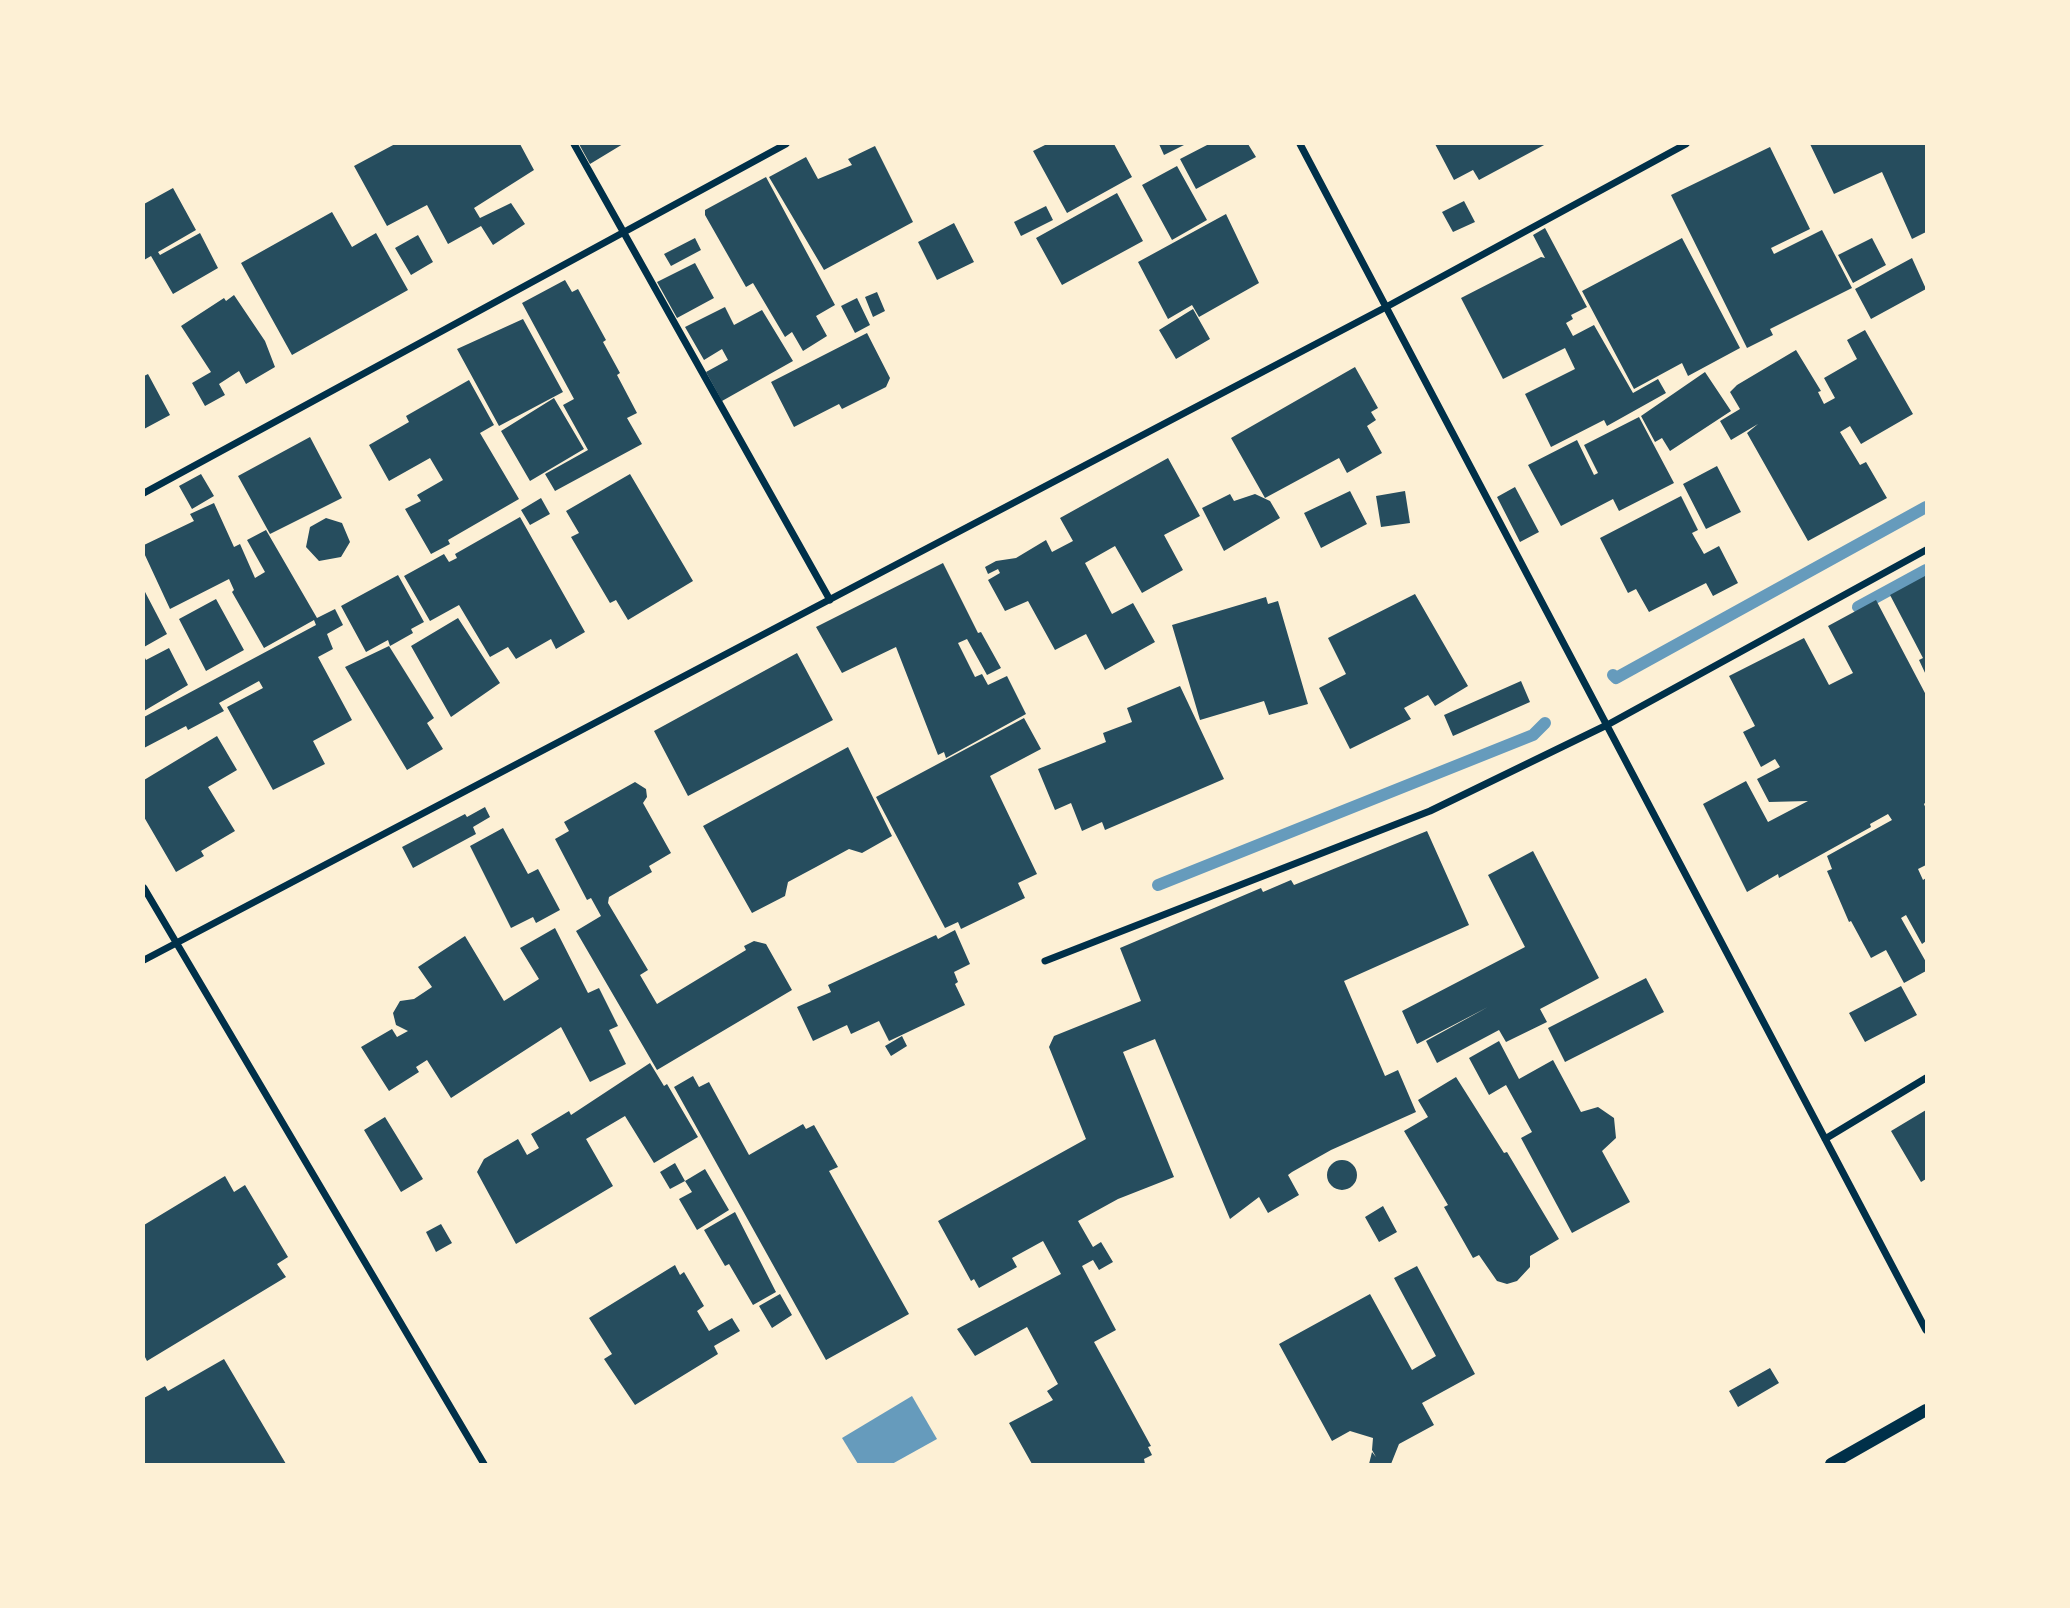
<!DOCTYPE html>
<style>
body{margin:0}
#map{position:relative;width:2070px;height:1608px;overflow:hidden;background:#fdf0d5;font-family:Rubik,sans-serif}
canvas{display:block}
.frame{position:absolute;inset:0;border:145px solid #fdf0d5;pointer-events:none}
</style>
<div id="map">
<canvas width="2070" height="1608"></canvas>
<div class="frame"></div>
</div>
<script>
const ctx = document.querySelector('canvas').getContext('2d');
ctx.lineJoin = 'round';
function paint(path, color) { ctx.fillStyle = color; ctx.fill(path, 'evenodd'); }
const poly = rows => new Path2D(rows.map(r => 'M' + r).join(''));
function trace(path, color, width, dash) { ctx.strokeStyle = color; ctx.lineWidth = width; ctx.lineCap = dash ? 'butt' : 'round'; ctx.setLineDash(dash || []); ctx.stroke(path); }
const water = poly([
 [912,1396,937,1439,892,1464,858,1464,842,1438]
]);
const stream = poly([
 [1858,607,1926,570],
 [1613,675,1616,678,1926,507],
 [1158,885,1533,735,1545,723]
]);
const building = poly([
 [395,144,520,144,534,170,474,208,480,218,511,203,525,224,493,245,481,226,448,244,427,205,387,226,354,166],
 [579,144,623,144,590,164],
 [1047,144,1114,144,1132,177,1067,213,1033,151],
 [1159,144,1186,144,1164,155],
 [1209,144,1248,144,1256,157,1196,189,1180,159],
 [1435,144,1546,144,1479,180,1473,170,1454,180],
 [1810,144,1926,144,1926,232,1912,239,1882,172,1834,194],
 [875,146,913,222,824,270,769,177,806,157,818,179,852,165,848,159],
 [1770,147,1810,229,1771,248,1774,254,1822,230,1852,288,1770,329,1773,335,1747,348,1671,195],
 [1177,166,1207,220,1172,240,1142,185],
 [766,177,835,305,816,316,827,336,803,351,792,332,785,337,753,283,746,287,705,215,705,210],
 [173,188,196,230,158,252,160,255,200,233,218,268,173,294,151,256,144,260,144,204],
 [1117,193,1143,241,1062,285,1036,238],
 [1464,201,1475,222,1453,232,1442,212],
 [1046,206,1053,220,1021,236,1014,222],
 [332,212,352,247,376,233,408,290,292,355,241,263],
 [1226,214,1259,283,1199,317,1192,305,1168,319,1138,262],
 [954,223,974,262,937,280,918,242],
 [1545,228,1587,307,1571,315,1573,319,1566,323,1573,336,1594,325,1633,393,1658,379,1666,393,1607,426,1604,420,1551,447,1525,394,1575,369,1565,348,1503,379,1461,298,1541,257,1545,258,1533,235],
 [418,235,433,262,411,275,395,248],
 [695,238,701,250,671,266,664,254],
 [1682,238,1740,348,1688,376,1682,363,1634,389,1582,291],
 [1872,238,1886,265,1853,283,1838,255],
 [1912,258,1926,289,1871,319,1855,289],
 [695,263,714,298,677,318,657,282],
 [565,280,572,292,578,289,606,340,603,342,620,373,617,375,637,413,627,418,642,444,555,491,545,474,588,450,563,405,574,399,522,303],
 [877,292,885,311,873,317,865,297],
 [234,295,265,341,275,367,246,384,239,371,219,384,225,395,205,406,192,383,211,372,181,326,224,298,226,301],
 [857,298,870,325,855,333,841,306],
 [725,307,734,325,762,310,793,361,722,401,706,372,728,360,722,349,704,360,685,327],
 [1193,309,1210,339,1176,359,1159,330],
 [523,319,563,392,499,426,457,349],
 [1865,330,1913,414,1861,444,1850,426,1840,432,1860,465,1866,462,1887,498,1808,541,1747,433,1758,424,1731,440,1720,421,1740,409,1730,392,1737,385,1796,350,1821,391,1818,392,1824,404,1835,398,1824,378,1857,359,1847,340],
 [867,333,890,378,886,387,842,409,839,404,794,427,771,382],
 [1355,367,1378,408,1371,412,1376,420,1367,426,1382,453,1347,473,1339,458,1265,498,1231,438],
 [1705,372,1731,411,1670,451,1662,438,1655,442,1641,416],
 [148,374,170,415,144,429,144,376],
 [469,380,494,425,480,433,519,499,448,540,450,544,431,554,405,509,421,501,417,495,443,480,430,458,389,481,369,445,409,422,406,416],
 [554,398,584,449,530,481,501,431],
 [1639,417,1674,483,1619,511,1613,499,1561,526,1528,465,1577,440,1594,475,1598,473,1584,445],
 [310,437,342,498,270,534,238,476],
 [1168,458,1200,516,1164,535,1183,570,1142,593,1115,546,1085,563,1112,614,1133,603,1155,642,1105,670,1086,634,1055,650,1028,601,1005,611,988,580,1000,573,998,569,988,574,985,567,996,561,1016,558,1046,540,1052,552,1073,541,1060,518],
 [1717,466,1741,512,1706,529,1683,484],
 [201,474,214,496,192,509,179,486],
 [630,474,693,581,628,620,616,600,610,603,571,537,579,533,566,511],
 [1515,487,1539,532,1520,542,1497,497],
 [1350,491,1367,524,1321,548,1304,513],
 [1405,491,1410,523,1381,527,1376,496],
 [1230,494,1234,501,1255,494,1270,501,1280,518,1224,551,1202,508],
 [1681,496,1698,530,1692,533,1704,554,1719,546,1738,583,1713,596,1706,583,1649,612,1636,589,1628,593,1600,538],
 [541,498,550,514,530,525,521,510],
 [214,503,234,547,240,544,255,578,265,572,247,540,266,530,317,618,335,609,343,625,327,634,333,649,318,657,352,720,313,741,325,764,273,790,227,707,263,688,259,681,219,703,224,711,188,730,186,726,144,748,144,717,316,625,314,620,264,648,232,592,234,590,229,579,170,609,144,553,144,545,194,521,190,514],
 [520,517,585,632,556,649,551,639,516,659,508,647,490,657,459,605,430,621,404,576,444,554,449,562,457,558,455,554],
 [326,518,342,523,350,542,341,557,319,561,306,547,310,527],
 [943,563,978,633,981,632,1001,668,987,675,967,639,958,643,975,677,982,674,988,685,1007,676,1026,714,946,758,944,752,938,755,896,647,842,673,816,627],
 [398,575,424,622,411,629,413,633,390,646,388,640,366,652,341,606],
 [1925,576,1926,579,1926,675,1919,660,1923,658,1890,595],
 [144,590,167,634,144,647],
 [1415,594,1468,686,1435,706,1428,695,1404,708,1411,719,1350,749,1319,688,1346,674,1328,638],
 [1266,597,1268,604,1278,601,1308,704,1269,715,1264,701,1200,720,1172,625],
 [216,599,244,650,206,671,179,619],
 [1876,600,1926,695,1926,802,1924,804,1926,809,1926,865,1918,869,1923,880,1926,878,1926,941,1922,944,1906,915,1901,918,1926,962,1926,971,1904,983,1886,950,1871,958,1851,921,1849,922,1827,871,1832,869,1827,856,1892,820,1888,814,1870,824,1871,827,1779,878,1778,874,1747,892,1703,804,1746,781,1768,822,1808,801,1769,802,1757,779,1780,767,1775,759,1761,767,1743,732,1755,726,1729,676,1804,638,1829,685,1853,673,1828,626],
 [458,618,500,683,451,717,411,646],
 [389,646,434,718,427,723,443,749,407,770,345,667],
 [169,648,188,685,144,711,144,656,146,660],
 [797,653,833,720,688,796,654,731],
 [1521,681,1530,702,1453,736,1444,715],
 [1180,686,1224,779,1105,830,1102,822,1082,831,1071,803,1055,810,1038,769,1106,742,1103,733,1132,722,1127,708],
 [1024,718,1041,749,990,776,1037,874,1018,883,1025,898,961,929,958,922,945,928,876,797],
 [217,736,237,770,208,787,235,831,201,851,204,856,176,872,144,817,144,780],
 [848,747,892,836,862,853,849,849,816,867,788,882,785,896,752,913,703,826],
 [635,782,646,789,647,797,643,803,671,853,649,866,652,872,609,897,608,903,648,970,640,975,657,1004,746,950,744,946,754,941,766,944,792,990,657,1070,576,931,601,916,591,898,587,900,555,839,569,831,564,822],
 [485,807,490,817,473,827,476,834,413,868,402,847,465,814,467,817],
 [503,828,528,874,538,869,560,910,536,923,533,917,511,928,470,846],
 [1427,831,1469,925,1344,981,1385,1076,1398,1070,1416,1112,1331,1150,1292,1172,1288,1175,1299,1195,1268,1213,1259,1197,1230,1219,1155,1039,1123,1052,1174,1177,1118,1199,1078,1221,1093,1247,1101,1242,1113,1262,1099,1270,1093,1260,1082,1266,1116,1330,1094,1342,1151,1446,1148,1447,1152,1455,1144,1459,1145,1464,1032,1464,1009,1423,1053,1400,1047,1391,1058,1384,1027,1327,975,1356,957,1329,1061,1274,1043,1241,1012,1258,1017,1267,979,1288,974,1279,971,1281,938,1221,1086,1139,1049,1047,1054,1036,1141,1001,1120,948,1261,888,1263,892,1291,880,1294,885],
 [1533,851,1599,978,1540,1009,1547,1022,1506,1042,1499,1030,1437,1063,1426,1041,1488,1007,1417,1044,1402,1011,1525,947,1488,875],
 [555,928,588,993,599,988,618,1026,609,1030,626,1064,590,1082,561,1027,451,1098,427,1060,416,1067,419,1072,389,1091,361,1047,392,1029,397,1037,408,1031,396,1025,393,1013,400,1001,414,999,432,987,418,967,465,936,504,1001,539,979,520,948],
 [955,930,970,964,954,972,958,982,955,984,965,1005,889,1041,879,1021,851,1034,847,1025,813,1041,797,1007,831,992,828,985,936,935,938,939],
 [1646,978,1664,1012,1565,1062,1548,1028],
 [1901,986,1917,1015,1865,1042,1849,1013],
 [902,1036,907,1046,891,1056,885,1046],
 [1499,1041,1519,1079,1553,1060,1581,1112,1598,1107,1614,1118,1616,1138,1602,1151,1630,1202,1572,1233,1521,1138,1532,1132,1506,1085,1489,1095,1469,1058],
 [650,1063,664,1086,667,1084,698,1137,654,1163,625,1116,586,1139,613,1186,516,1244,477,1172,484,1159,518,1139,527,1155,539,1148,531,1134,569,1111,571,1115],
 [693,1076,699,1087,709,1082,749,1155,803,1124,806,1129,814,1125,838,1167,829,1171,909,1314,826,1360,674,1087],
 [1456,1077,1504,1153,1507,1152,1559,1239,1530,1256,1530,1267,1517,1281,1507,1284,1497,1281,1479,1255,1473,1258,1444,1207,1448,1205,1404,1131,1428,1117,1418,1100],
 [1926,1110,1926,1179,1921,1182,1891,1131],
 [385,1117,423,1179,401,1192,364,1130],
 '1327 1175a15 15 0 1 1 30 0a15 15 0 1 1-30 0Z',
 [675,1163,685,1181,670,1189,660,1172],
 [705,1169,729,1210,697,1230,679,1199,692,1192,685,1181],
 [225,1176,234,1192,245,1185,288,1257,277,1264,286,1277,147,1361,144,1355,144,1225],
 [1383,1206,1397,1232,1379,1242,1365,1217],
 [735,1212,776,1292,753,1305,729,1264,725,1266,704,1230],
 [441,1224,452,1243,436,1252,426,1232],
 [675,1265,680,1275,684,1272,704,1306,697,1311,709,1331,732,1318,740,1331,714,1346,718,1354,635,1405,604,1359,612,1354,589,1318],
 [1417,1266,1475,1374,1422,1403,1434,1425,1399,1444,1391,1464,1369,1464,1372,1452,1376,1457,1372,1450,1373,1438,1350,1431,1332,1441,1279,1344,1370,1294,1412,1370,1436,1356,1394,1278],
 [780,1294,792,1315,772,1328,759,1306],
 [224,1359,286,1464,144,1464,144,1398,165,1386,168,1391],
 [1770,1368,1779,1383,1738,1407,1729,1391]
]);
const minor = poly([
 [574,144,830,600],
 [1300,144,1926,1330],
 [144,493,786,144],
 [144,888,484,1464],
 [144,960,1388,306,1686,144],
 [1045,961,1430,811,1609,724,1926,550],
 [1825,1139,1926,1078]
]);
const tertiary = poly([
 [1831,1464,1926,1410]
]);
paint(water, '#669bbc');
trace(stream, '#669bbc', 12);
paint(building, '#264d5e');
trace(minor, '#003049', 7);
trace(tertiary, '#003049', 12);
</script>
